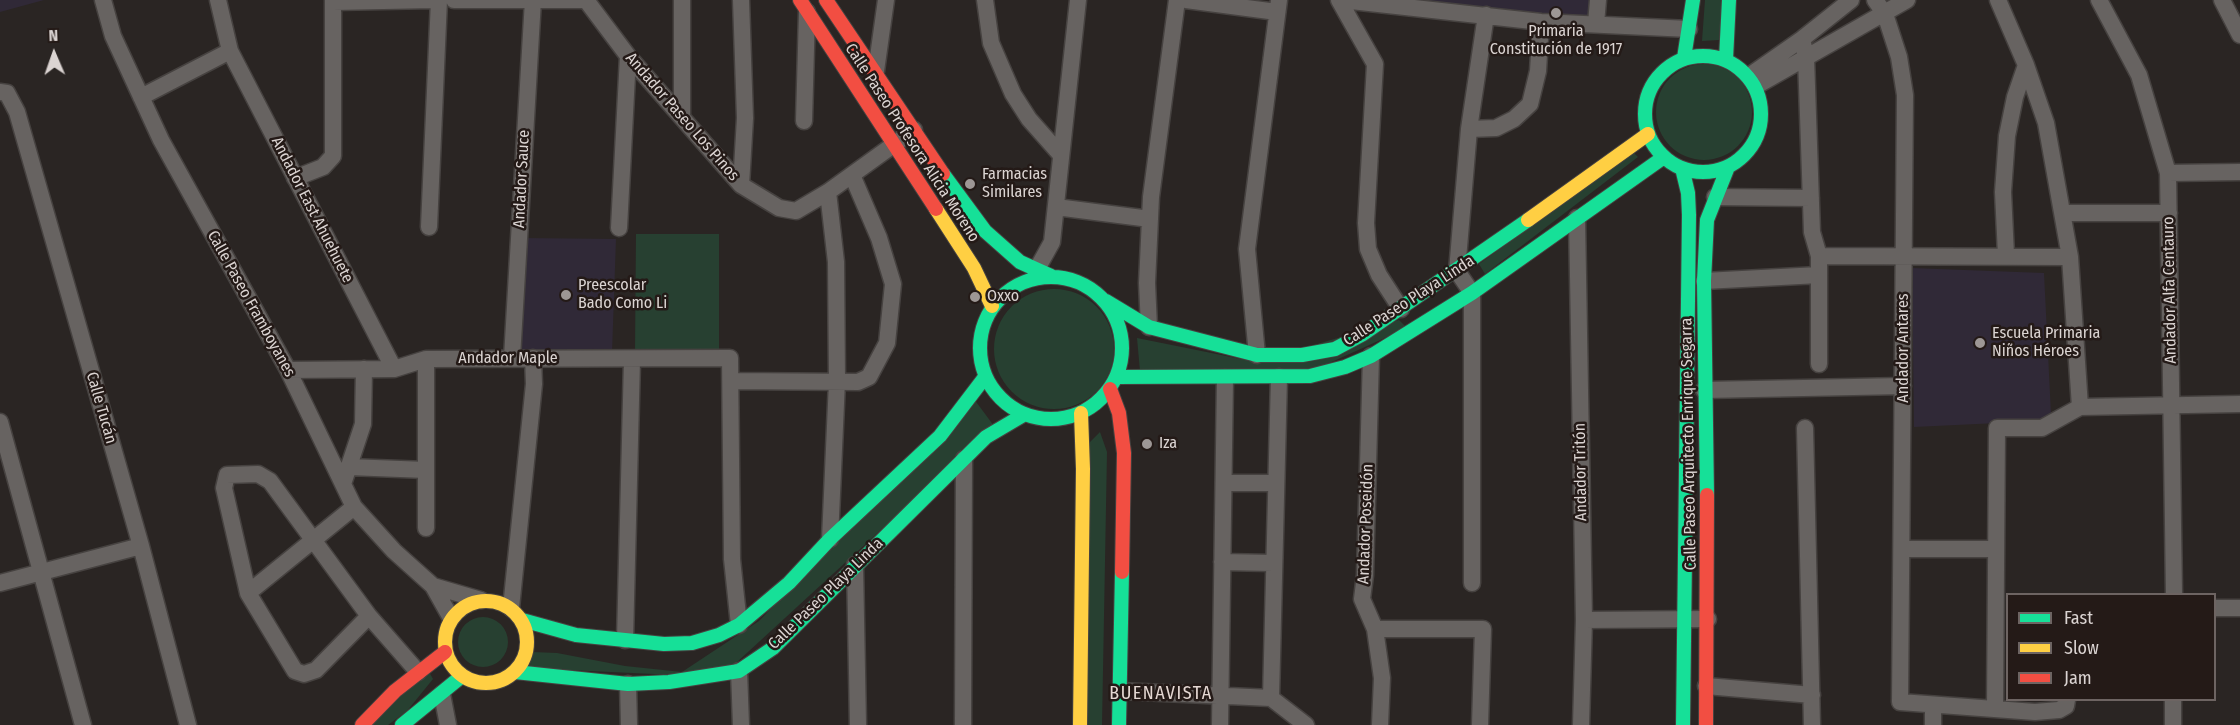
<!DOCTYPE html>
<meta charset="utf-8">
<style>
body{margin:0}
#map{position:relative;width:2240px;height:725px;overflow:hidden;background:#2a2523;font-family:"Fira Sans Condensed",sans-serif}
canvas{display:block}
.legend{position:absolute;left:2006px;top:593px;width:210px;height:108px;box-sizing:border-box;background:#241a17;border:2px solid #6d6462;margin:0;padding:8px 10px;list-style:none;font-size:18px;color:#dbd4d2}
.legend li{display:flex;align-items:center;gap:12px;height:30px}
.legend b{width:30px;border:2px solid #6d6462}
.north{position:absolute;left:24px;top:24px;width:60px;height:60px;-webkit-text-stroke:4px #241a17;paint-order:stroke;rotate:358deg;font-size:16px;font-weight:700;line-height:24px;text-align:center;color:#dbd4d2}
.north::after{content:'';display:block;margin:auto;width:21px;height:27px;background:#dbd4d2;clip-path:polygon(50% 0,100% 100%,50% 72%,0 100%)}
</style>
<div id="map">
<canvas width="2240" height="725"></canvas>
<ul class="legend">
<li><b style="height:8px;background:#16e098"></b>Fast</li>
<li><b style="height:8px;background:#ffcf43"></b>Slow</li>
<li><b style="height:8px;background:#f24e42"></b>Jam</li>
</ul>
<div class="north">N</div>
</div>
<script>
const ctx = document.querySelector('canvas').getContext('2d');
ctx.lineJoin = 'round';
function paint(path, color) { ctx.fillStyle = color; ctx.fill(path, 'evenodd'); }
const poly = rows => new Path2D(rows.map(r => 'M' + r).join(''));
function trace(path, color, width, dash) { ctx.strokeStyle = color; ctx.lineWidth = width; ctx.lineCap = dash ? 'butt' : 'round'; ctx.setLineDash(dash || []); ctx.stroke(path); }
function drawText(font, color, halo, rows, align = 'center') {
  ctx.font = font + ' "Fira Sans Condensed",sans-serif'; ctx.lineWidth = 5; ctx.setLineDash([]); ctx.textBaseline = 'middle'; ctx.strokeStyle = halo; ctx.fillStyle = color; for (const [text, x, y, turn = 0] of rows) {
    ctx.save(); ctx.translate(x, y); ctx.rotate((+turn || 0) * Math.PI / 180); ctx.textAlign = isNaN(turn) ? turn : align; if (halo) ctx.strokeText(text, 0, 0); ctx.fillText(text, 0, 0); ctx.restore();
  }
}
const education = poly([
 [0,0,44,0,0,12],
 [1374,0,1593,0,1591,20],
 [522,238,616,239,612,353,514,350],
 [1912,268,2044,273,2051,414,2040,421,1914,427]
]);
const green = poly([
 [1705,0,1722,0,1719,40,1702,41],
 '1656 112a48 48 0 1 1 96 0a48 48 0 1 1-96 0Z',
 [1633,152,1638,157,1485,274,1479,264],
 [636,234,719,234,719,352,635,353],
 '994 349a60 60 0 1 1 120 0a60 60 0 1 1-120 0Z',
 [1399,320,1407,328,1305,374,1140,371,1137,338,1256,362],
 [974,399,994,426,736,663,697,676,525,668,532,652,557,653,625,666,682,672,759,621],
 [1100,432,1107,452,1102,725,1086,725,1088,444],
 '458 642a25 25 0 1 1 50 0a25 25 0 1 1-50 0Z',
 [428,670,433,679,407,711,388,725,367,725]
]);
const street = poly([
 [103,0,113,36,161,140,288,370,354,507,394,551,433,586,451,618],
 [218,0,230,51,394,369],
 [454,0,586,0],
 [586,0,628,56,741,185,779,208,796,211,828,192,914,130],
 [985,0,991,43,1013,94,1029,119,1060,154],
 [1186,0,1277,12],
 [1339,0,1375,64,1366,223,1368,249,1379,275,1401,309],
 [1342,0,1541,22,1689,29],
 [1875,0,1885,14,1899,57,1905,95,1900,702,2035,712,2059,710,2066,706,2067,700],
 [1998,0,2026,65,2046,123,2070,257,2080,407],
 [2099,0,2139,75,2168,173,2174,594],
 [2222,0,2240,35],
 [333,2,433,0],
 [1596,24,1598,0],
 [1802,39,1806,57,1812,232,1819,256,1819,364],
 [876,71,886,0],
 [1749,76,1802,39,1851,0],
 [1756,86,1907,0],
 [0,92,7,93,17,112,141,546,188,725],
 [141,97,230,51],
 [682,117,682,0],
 [804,121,807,12],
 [1469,129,1496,128,1514,119,1530,104,1538,71,1541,22],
 [2168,173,2240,172],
 [295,178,323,167,333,156,333,0],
 [741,185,745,118,741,0],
 [828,192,836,262,837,381,830,539],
 [1715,197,1811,198],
 [1056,207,1150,219],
 [2063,213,2169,213],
 [1577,218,1584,620,1581,725],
 [429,227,439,0],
 [619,228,628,56],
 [2006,255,2003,192,2007,136,2015,97,2026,65],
 [1819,256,2070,257],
 [1037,269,1052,242,1078,0],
 [1704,281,1819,275],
 [1149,327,1147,283,1151,197,1177,0],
 [1257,355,1247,249,1279,0],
 [1371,356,1365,575,1362,599,1375,629,1382,678,1380,725],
 [512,358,533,0],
 [426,359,426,528],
 [288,370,394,369,426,359,730,358,732,559,739,625],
 [732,381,858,382,869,377,887,343,893,284,879,238,852,175],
 [1704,390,1903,386],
 [0,422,83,725],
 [1805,428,1812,725],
 [349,467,426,470],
 [1224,483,1275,483],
 [343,484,363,424,364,369],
 [1903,549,1996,549],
 [1222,562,1273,563],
 [855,565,858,725],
 [0,583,141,546],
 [1472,583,1472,293,1457,271,1469,129,1486,15],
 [433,586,481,600],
 [248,593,354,507],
 [511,608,534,384,533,358],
 [2214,608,2240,608],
 [369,616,316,670,304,674,295,671,248,593,224,488,227,475,258,474,270,481,369,616,418,672],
 [1584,620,1708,619],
 [1375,629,1483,629,1480,725],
 [625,640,632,360],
 [739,671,741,725],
 [628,684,629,725],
 [1706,686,1812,695],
 [1120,691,1271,698],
 [442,694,448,725],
 [1271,698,1279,377],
 [1271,698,1306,725],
 [1995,709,1997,428,2042,428,2080,407,2240,404],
 [963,725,964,459],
 [1220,725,1225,378],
 [1933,725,1933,705],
 [2173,725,2173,700]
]);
const fast = poly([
 '1645 114a58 58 0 1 1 116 0a58 58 0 1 1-116 0Z',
 [1684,58,1693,0],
 [1726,59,1729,0],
 [1682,168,1688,193,1689,215,1683,725],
 [943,174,985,231,1020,262,1051,276],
 '980 348a71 71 0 1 1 142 0a71 71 0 1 1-142 0Z',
 [1106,301,1149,327,1257,355,1302,355,1335,349,1363,334,1528,220],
 [1117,377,1310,376,1345,367,1371,356,1472,293,1664,157],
 [1707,495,1704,281,1707,220,1728,167],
 [522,620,576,635,664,644,692,643,719,635,739,625,789,583,830,539,940,436,985,377],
 [515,672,628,684,669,682,739,671,773,648,986,437,1025,414],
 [402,725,462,676],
 [1119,725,1122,572]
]);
const slow = poly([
 [936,209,974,268,992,306],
 [1528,220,1648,134],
 '445 642a41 41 0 1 1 82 0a41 41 0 1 1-82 0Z',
 [1080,725,1083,469,1081,413]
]);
const jam = poly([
 [800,0,936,209],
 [826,0,943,174],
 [1110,389,1119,413,1124,453,1122,572],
 [362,725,395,691,445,652],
 [1706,725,1707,495]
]);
const markers = [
 [1556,13,6,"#9d9795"],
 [970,184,6,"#9d9795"],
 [566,295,6,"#9d9795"],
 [975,297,6,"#9d9795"],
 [1980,343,6,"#9d9795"],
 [1147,444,6,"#9d9795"]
];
const poiNames = [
 ["Primaria",1556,32,"center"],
 ["Constitución de 1917",1556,50,"center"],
 ["Farmacias",982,175],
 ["Similares",982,193],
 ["Preescolar",578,286],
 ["Bado Como Li",578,304],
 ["Oxxo",987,297],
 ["Escuela Primaria",1992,334],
 ["Niños Héroes",1992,352],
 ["Iza",1159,444]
];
const streetNames = [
 ["Andador Paseo Los Pinos",682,117,49],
 ["Calle Paseo Profesora Alicia Moreno",912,143,57],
 ["Andador Sauce",522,179,-87],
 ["Andador East Ahuehuete",312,210,63],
 ["Andador Alfa Centauro",2170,290,-91],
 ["Calle Paseo Playa Linda",1409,301,-33],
 ["Calle Paseo Framboyanes",251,304,61],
 ["Andador Antares",1904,348,-90],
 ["Andador Maple",508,359],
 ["Calle Tucán",101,408,74],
 ["Calle Paseo Arquitecto Enrique Segarra",1689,444,-91],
 ["Andador Tritón",1581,472,-91],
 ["Andador Poseidón",1366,524,-88],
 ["Calle Paseo Playa Linda",826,594,-44]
];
const neighbourhoodNames = [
 ["BUENAVISTA",1161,694]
];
paint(education, '#302937');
paint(green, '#274031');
trace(street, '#464240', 19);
trace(fast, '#464240', 16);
trace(slow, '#464240', 16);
trace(jam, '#464240', 16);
trace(street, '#676361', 16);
trace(fast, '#16e098', 14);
trace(slow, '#ffcf43', 14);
trace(jam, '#f24e42', 14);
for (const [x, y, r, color] of markers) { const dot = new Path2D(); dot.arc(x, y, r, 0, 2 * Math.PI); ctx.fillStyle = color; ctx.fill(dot); trace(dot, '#241a17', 2); }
drawText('16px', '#dbd4d2', '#241a17', poiNames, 'left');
drawText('16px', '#dbd4d2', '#241a17', streetNames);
ctx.letterSpacing = '1.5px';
drawText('18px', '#e5d8d3', '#241a17', neighbourhoodNames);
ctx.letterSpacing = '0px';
</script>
